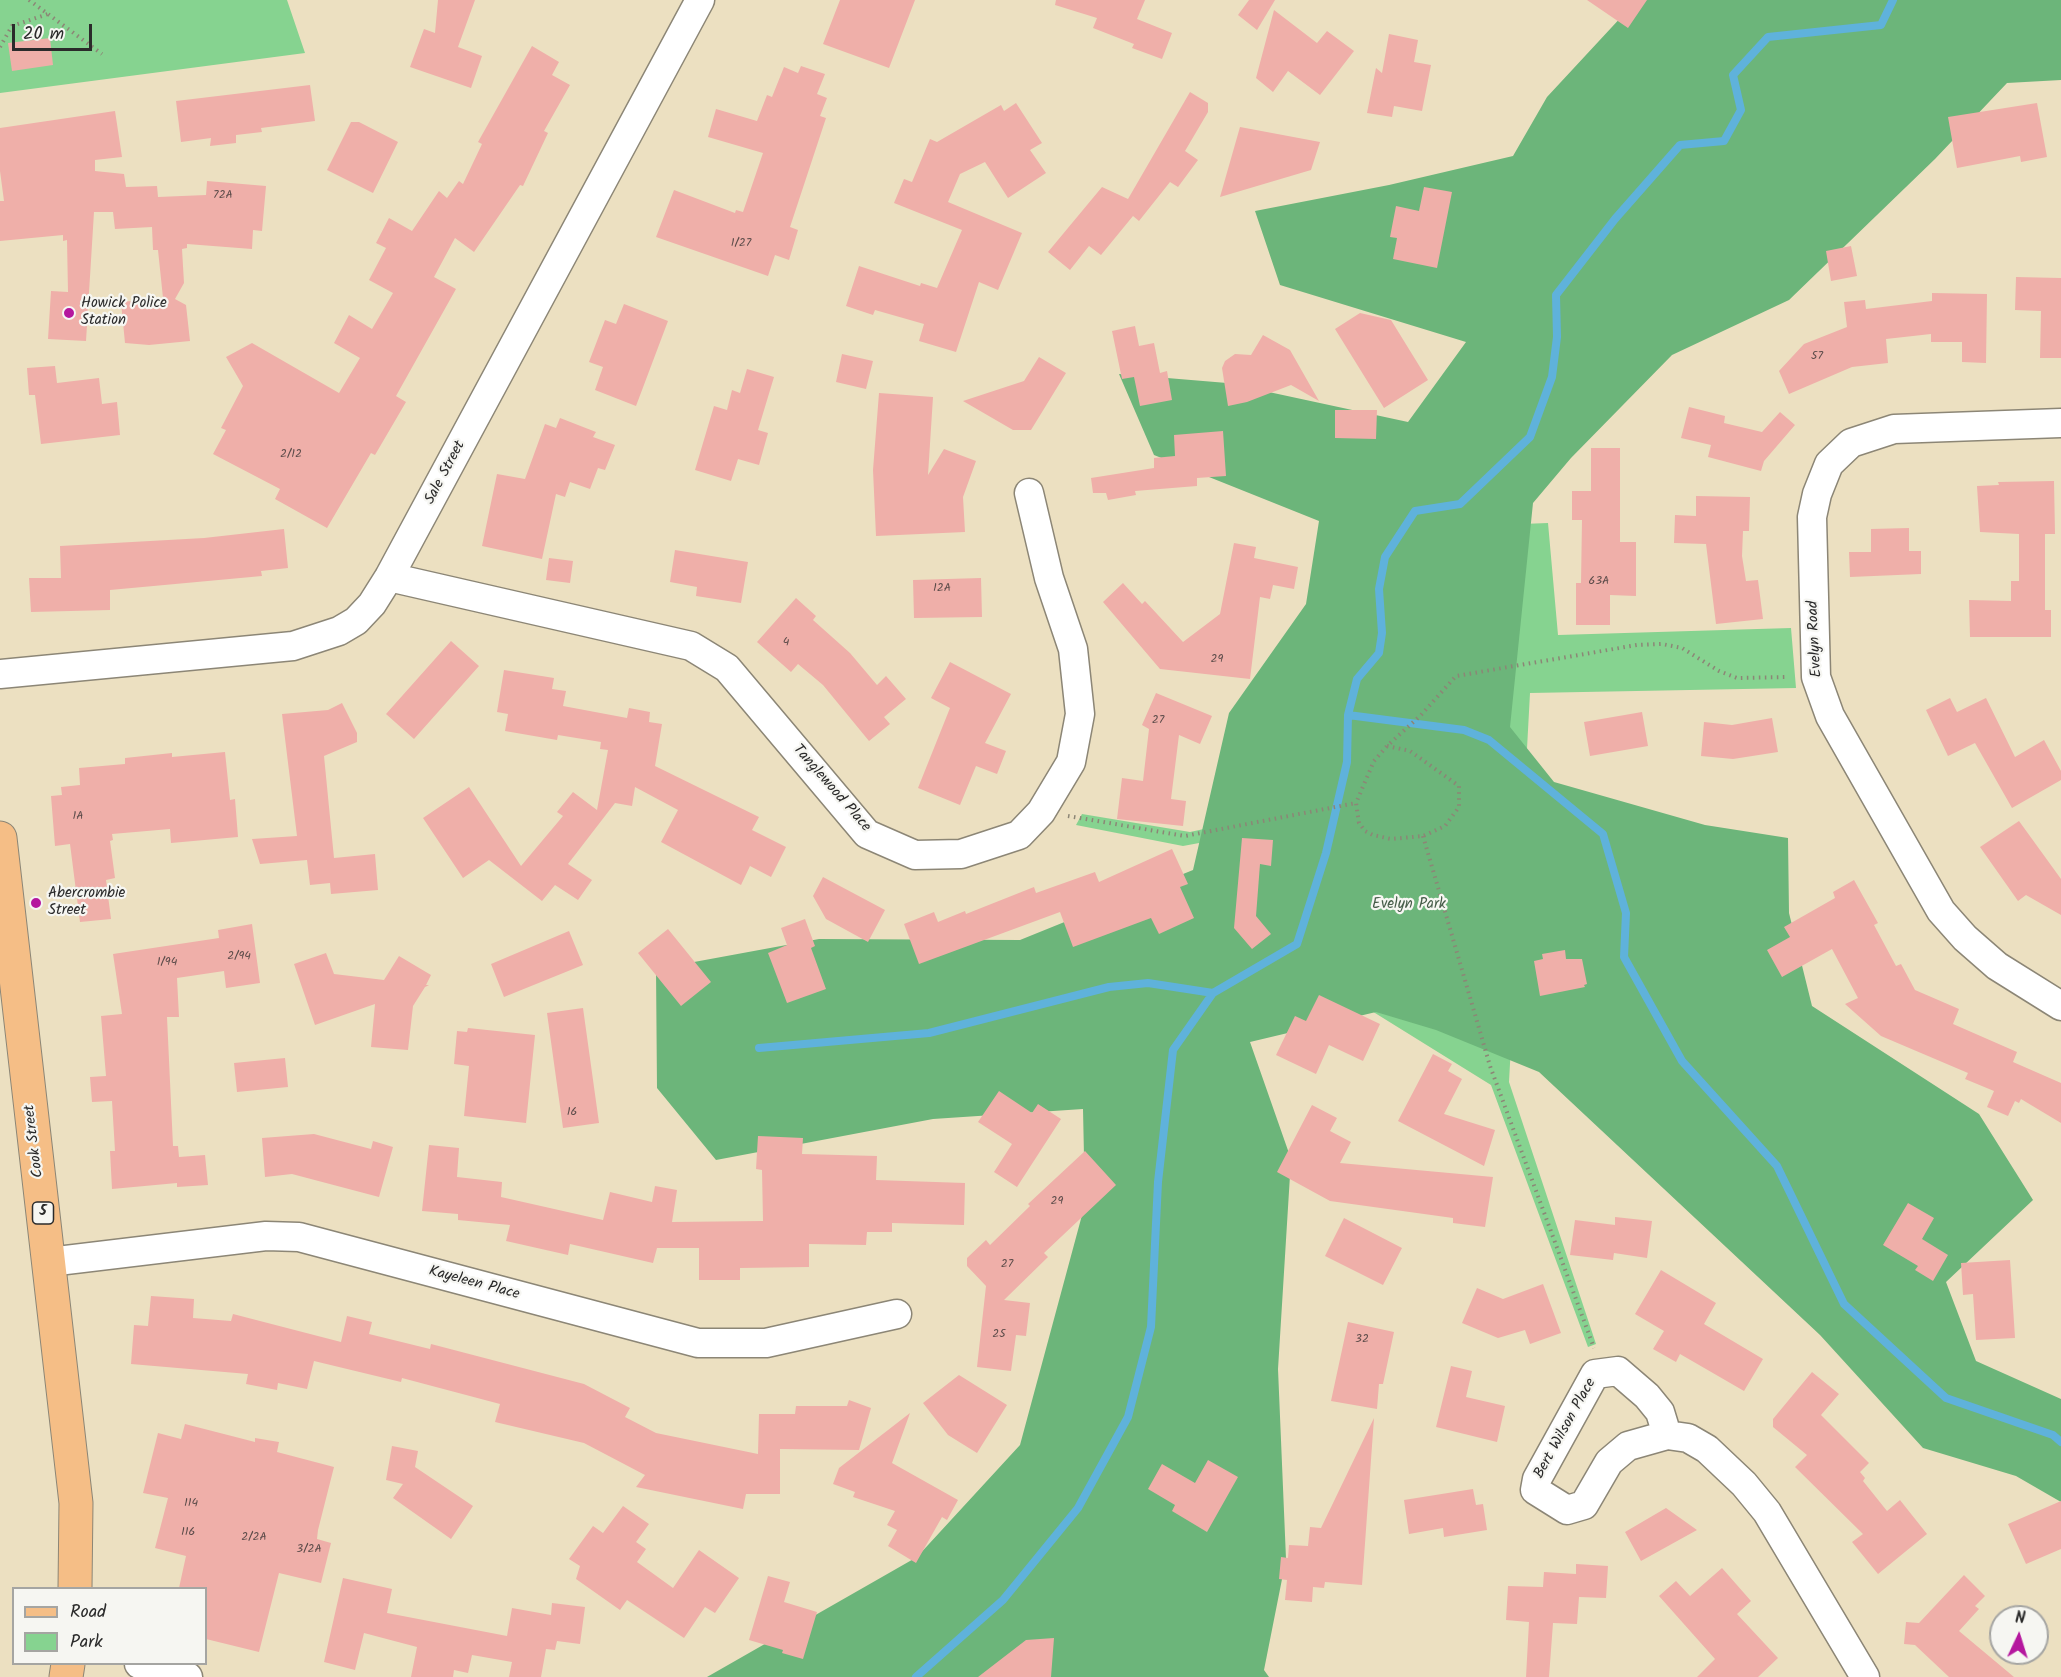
<!DOCTYPE html>
<style>
body{margin:0}
#map{position:relative;width:2061px;height:1677px;overflow:hidden;background:#ece0c1;font-family:Kalam,sans-serif}
canvas{display:block}
.legend{position:absolute;left:12px;top:1587px;width:195px;height:78px;box-sizing:border-box;background:#f6f6f2;border:2px solid #a5a5a2;margin:0;padding:8px 10px;list-style:none;font-size:18px;color:#2b2b2b}
.legend li{display:flex;align-items:center;gap:12px;height:30px}
.legend b{width:30px;border:2px solid #a5a5a2}
.north{position:absolute;left:1989px;top:1605px;width:60px;height:60px;box-sizing:border-box;background:#f6f6f2;border:2px solid #a5a5a2;border-radius:50%;rotate:4deg;font-size:16px;font-weight:700;line-height:24px;text-align:center;color:#2b2b2b}
.north::after{content:'';display:block;margin:auto;width:21px;height:27px;background:#b5179e;clip-path:polygon(50% 0,100% 100%,50% 72%,0 100%)}
.scale{position:absolute;left:12px;top:24px;width:80px;height:27px;box-sizing:border-box;border:3px solid #2b2b2b;border-top:0;padding-left:8px;font-size:18px;line-height:21px;white-space:nowrap;color:#2b2b2b;-webkit-text-stroke:4px #f6f6f2;paint-order:stroke}
</style>
<div id="map">
<canvas width="2061" height="1677"></canvas>
<ul class="legend">
<li><b style="height:8px;background:#f5be86"></b>Road</li>
<li><b style="height:16px;background:#86d390"></b>Park</li>
</ul>
<div class="north">N</div>
<div class="scale">20 m</div>
</div>
<script>
const ctx = document.querySelector('canvas').getContext('2d');
ctx.lineJoin = 'round';
function paint(path, color) { ctx.fillStyle = color; ctx.fill(path, 'evenodd'); }
const poly = rows => new Path2D(rows.map(r => 'M' + r).join(''));
function trace(path, color, width, dash) { ctx.strokeStyle = color; ctx.lineWidth = width; ctx.lineCap = dash ? 'butt' : 'round'; ctx.setLineDash(dash || []); ctx.stroke(path); }
function drawText(font, color, halo, rows, align = 'center') {
  ctx.font = font + ' Kalam,sans-serif'; ctx.lineWidth = 4.5; ctx.setLineDash([]); ctx.textBaseline = 'middle'; ctx.strokeStyle = halo; ctx.fillStyle = color; for (const [text, x, y, turn = 0] of rows) {
    ctx.save(); ctx.translate(x, y); ctx.rotate((+turn || 0) * Math.PI / 180); ctx.textAlign = isNaN(turn) ? turn : align; if (halo) ctx.strokeText(text, 0, 0); ctx.fillText(text, 0, 0); ctx.restore();
  }
}
const green = poly([
 [0,0,287,0,305,53,0,93],
 [1548,523,1558,635,1791,628,1796,688,1530,693,1509,1082,1596,1344,1588,1347,1491,1085,1288,959,1323,820,1183,846,1076,825,1082,814,1190,832,1324,803,1393,529]
]);
const forest = poly([
 [1637,0,2061,0,2061,80,2007,83,1935,159,1789,300,1672,355,1571,458,1533,503,1510,727,1554,782,1705,825,1788,838,1789,913,1812,1006,1979,1114,2033,1200,1946,1282,1976,1361,2061,1399,2061,1502,2016,1476,1923,1448,1820,1335,1539,1072,1436,1030,1376,1012,1250,1042,1291,1159,1278,1369,1286,1559,1264,1670,1269,1677,707,1677,917,1557,1020,1445,1085,1204,1083,1109,933,1119,716,1160,657,1088,656,969,819,939,1020,940,1193,870,1229,713,1306,604,1319,521,1154,455,1119,374,1227,383,1408,422,1466,342,1280,285,1255,211,1389,185,1513,156,1547,97]
]);
const stream = poly([
 [1348,715,1464,730,1489,740,1603,834,1626,913,1624,957,1682,1061,1777,1166,1844,1304,1946,1398,2053,1435,2061,1442],
 [759,1048,929,1033,1109,987,1148,983,1213,993],
 [916,1677,1003,1600,1078,1508,1128,1417,1151,1327,1158,1182,1173,1050,1213,993,1297,944,1326,853,1347,762,1348,715,1357,679,1379,653,1382,633,1379,589,1385,557,1415,511,1460,504,1530,437,1552,377,1557,337,1556,295,1615,219,1680,145,1724,141,1741,110,1733,75,1768,37,1881,25,1893,0]
]);
const building = poly([
 [438,0,475,0,458,47,482,56,471,88,410,67,424,29,435,33],
 [840,0,915,0,889,68,823,44],
 [1056,0,1145,0,1137,19,1172,33,1162,59,1132,48,1134,44,1093,28,1097,18,1055,5],
 [1249,0,1275,0,1257,30,1238,15],
 [1587,0,1647,0,1628,28],
 [1274,10,1317,43,1327,31,1354,51,1320,95,1288,71,1273,92,1256,78],
 [1389,34,1418,40,1414,62,1431,65,1422,111,1394,106,1392,117,1367,113,1376,68,1382,73],
 [50,38,53,65,12,71,8,43],
 [532,46,559,62,552,75,570,85,544,131,548,133,523,186,520,185,474,252,455,238,434,277,456,289,396,396,406,402,375,455,371,453,327,528,275,499,280,489,213,454,226,430,221,428,243,386,226,357,252,343,339,393,360,358,334,343,349,315,372,329,393,293,369,280,386,248,376,243,389,218,412,231,439,191,447,198,459,181,463,184,482,144,478,142],
 [801,66,825,74,817,94,827,98,820,116,826,118,790,227,798,230,789,260,775,255,768,276,656,237,674,190,735,213,736,210,743,212,763,153,708,137,716,109,757,121,767,95,772,97,784,67,798,73],
 [310,85,315,121,261,128,262,132,236,135,236,143,210,146,211,138,181,142,176,101],
 [1190,92,1208,103,1208,112,1185,151,1198,160,1178,187,1170,182,1139,221,1133,216,1101,255,1089,246,1070,270,1048,252,1102,187,1128,199],
 [1016,103,1042,143,1030,150,1046,173,1008,198,985,162,960,174,948,202,1022,233,998,290,979,282,956,352,919,341,924,324,875,310,873,315,846,306,859,266,920,286,921,283,937,288,962,230,894,203,904,179,912,182,930,139,937,142,1001,105,1004,111],
 [2037,103,2047,157,2021,162,2020,156,1957,168,1948,117],
 [115,111,122,157,95,160,95,171,124,174,126,187,157,186,158,197,206,195,207,181,266,186,262,231,253,230,252,249,187,244,187,248,182,249,184,283,175,299,186,305,190,341,149,345,125,343,121,302,163,298,158,250,153,250,152,227,115,229,113,212,94,212,86,341,48,339,51,291,68,292,67,240,63,241,63,235,0,241,0,201,4,201,0,171,0,128],
 [351,122,359,122,398,142,373,193,327,170],
 [1240,127,1320,142,1311,170,1220,197],
 [1424,187,1452,192,1437,268,1393,259,1397,238,1390,237,1396,206,1419,211],
 [1851,246,1857,276,1831,281,1826,251],
 [2016,277,2061,278,2061,358,2040,358,2041,311,2015,310],
 [1932,293,1987,294,1986,363,1962,362,1962,342,1931,342,1931,334,1886,339,1888,363,1852,367,1789,394,1779,371,1804,344,1847,327,1844,302,1865,300,1866,309,1932,301],
 [624,304,668,321,636,406,595,390,603,367,589,362,605,320,616,324],
 [1360,313,1391,320,1428,380,1384,408,1335,329],
 [1135,326,1139,346,1154,343,1160,373,1167,371,1172,400,1140,406,1134,377,1122,379,1112,331],
 [1263,335,1290,350,1319,401,1291,385,1247,402,1228,406,1222,368,1225,361,1235,354,1251,355],
 [842,354,873,361,866,389,836,382],
 [1039,357,1066,373,1031,430,1013,430,963,401,1024,381],
 [55,366,57,383,99,378,102,404,117,402,120,435,41,444,35,395,29,395,27,368],
 [747,369,774,377,758,430,768,433,759,465,738,459,731,481,695,470,714,406,727,410,732,390,740,393],
 [879,393,933,397,928,475,944,449,976,461,963,497,965,532,876,536,873,470],
 [1689,407,1725,416,1724,423,1762,432,1780,412,1795,425,1764,461,1761,471,1708,457,1711,445,1681,438],
 [1335,410,1377,410,1376,439,1335,438],
 [560,418,596,432,593,437,615,445,605,470,598,468,590,489,570,482,565,497,556,494,542,559,482,546,497,474,525,479,545,424,556,428],
 [1223,431,1226,476,1197,478,1197,486,1135,491,1136,495,1108,500,1106,493,1093,493,1091,478,1154,468,1154,458,1175,456,1174,435],
 [1591,448,1620,448,1620,542,1636,542,1636,596,1610,595,1610,625,1576,625,1576,583,1581,583,1582,520,1572,520,1572,491,1591,491],
 [2054,481,2055,534,2045,534,2045,610,2051,610,2051,637,1970,637,1969,600,2011,601,2011,581,2019,581,2019,534,1980,532,1977,486,1999,485,1998,482],
 [1696,496,1750,497,1749,531,1743,531,1742,556,1746,581,1758,580,1763,619,1716,624,1706,544,1674,543,1675,515,1696,516],
 [1909,528,1909,551,1921,551,1921,574,1850,577,1849,552,1871,552,1871,529],
 [284,529,288,568,261,571,262,576,110,590,110,610,31,612,29,578,61,578,60,546,204,538],
 [1234,543,1256,547,1254,558,1298,567,1294,589,1273,585,1270,599,1260,597,1250,679,1160,669,1103,602,1123,583,1142,604,1145,601,1183,642,1220,614],
 [675,550,748,562,741,603,696,596,697,587,670,582],
 [549,558,573,561,570,583,546,580],
 [981,578,982,617,914,618,913,580],
 [796,598,816,616,813,620,850,653,877,685,886,676,906,699,884,717,890,724,869,741,823,685,798,664,791,672,757,642],
 [451,641,479,666,414,739,386,714],
 [950,662,1011,694,985,743,1006,751,997,774,976,766,960,805,918,788,950,708,931,698],
 [504,670,554,678,552,689,566,691,563,706,627,718,629,708,650,712,649,722,662,724,655,766,759,817,752,830,786,847,771,877,750,866,741,885,661,842,678,810,635,787,632,806,615,803,568,864,592,880,578,900,555,885,542,901,489,860,463,878,423,818,469,787,521,866,563,816,557,812,573,792,597,810,608,750,600,749,601,742,558,735,557,740,505,731,508,714,497,712],
 [1156,693,1212,716,1200,744,1179,735,1171,799,1186,801,1183,826,1117,819,1122,778,1143,781,1149,729,1142,725],
 [1950,698,1957,712,1986,698,2015,757,2044,740,2061,771,2061,780,2012,808,1975,743,1948,756,1926,710],
 [342,703,357,733,357,742,324,756,334,858,375,854,378,890,331,894,330,883,310,885,307,860,260,864,252,839,297,836,282,714,328,710],
 [1642,712,1648,746,1590,756,1584,722],
 [1772,718,1778,752,1733,759,1701,756,1704,722,1732,725],
 [225,752,230,800,235,799,238,837,171,843,170,829,112,834,113,840,110,841,115,878,106,880,111,919,80,922,70,844,55,846,51,796,62,795,61,787,80,785,79,768,125,764,125,758,172,753,172,757],
 [2019,821,2061,879,2061,915,2026,895,2018,901,1980,847],
 [1242,838,1273,840,1271,866,1260,864,1256,916,1271,934,1252,949,1234,928],
 [1172,849,1188,884,1180,887,1194,918,1159,934,1151,918,1073,947,1060,912,919,964,904,924,934,912,938,922,965,911,966,914,1034,887,1036,893,1095,872,1099,882],
 [823,877,885,910,868,942,826,919,813,896],
 [1854,880,1878,923,1874,925,1896,966,1901,964,1915,990,1959,1009,1953,1024,2017,1052,2013,1062,2061,1083,2061,1123,2021,1099,2019,1103,2015,1101,2008,1116,1987,1107,1994,1091,1965,1079,1968,1073,1881,1036,1845,1004,1858,998,1832,949,1782,977,1767,950,1790,937,1784,927,1835,898,1833,892],
 [805,919,815,946,811,948,826,989,787,1003,768,953,787,945,781,928],
 [252,924,260,983,226,988,224,971,177,978,179,1017,167,1017,173,1146,178,1146,179,1157,205,1155,208,1185,177,1187,177,1183,112,1189,110,1151,115,1151,112,1101,92,1102,90,1077,106,1076,101,1016,122,1014,113,954,219,938,218,930],
 [668,929,711,982,681,1006,638,953],
 [569,931,583,965,504,997,491,964],
 [1565,950,1566,959,1582,959,1587,984,1584,985,1585,987,1540,996,1534,961,1543,959,1542,954],
 [326,953,334,974,384,980,399,956,431,975,426,985,429,985,425,987,413,1006,408,1050,371,1047,375,1004,315,1025,294,964],
 [1319,995,1380,1024,1363,1061,1329,1045,1316,1074,1276,1055,1295,1016,1306,1021],
 [583,1008,599,1123,563,1128,547,1013],
 [468,1028,535,1035,526,1123,464,1116,469,1066,454,1064,457,1031,467,1032],
 [1433,1054,1452,1064,1448,1071,1462,1079,1444,1114,1495,1130,1484,1166,1398,1121],
 [285,1058,288,1087,237,1092,234,1063],
 [999,1091,1032,1113,1038,1104,1061,1119,1017,1187,994,1172,1012,1144,978,1122],
 [1312,1105,1337,1118,1330,1131,1351,1142,1340,1163,1493,1177,1485,1227,1453,1223,1453,1218,1330,1201,1277,1172],
 [314,1134,371,1149,373,1141,393,1147,379,1197,292,1174,265,1177,262,1138],
 [758,1136,803,1138,802,1154,877,1156,876,1180,965,1183,964,1225,892,1223,892,1232,867,1232,866,1245,809,1244,809,1267,740,1268,740,1280,699,1280,699,1248,657,1248,653,1263,570,1244,568,1255,506,1241,510,1225,458,1220,458,1214,422,1211,429,1145,459,1148,457,1177,502,1182,501,1197,603,1220,610,1192,652,1202,655,1186,677,1190,672,1222,763,1221,762,1170,756,1169],
 [1085,1151,1116,1185,1044,1253,1048,1257,1004,1300,1030,1303,1026,1336,1016,1335,1011,1371,977,1367,986,1286,967,1266,967,1258,986,1240,990,1245,1030,1206,1028,1204],
 [1908,1203,1934,1218,1922,1239,1948,1255,1933,1281,1915,1270,1918,1266,1883,1245],
 [1615,1217,1652,1221,1647,1258,1614,1253,1613,1260,1570,1255,1575,1220,1615,1225],
 [1344,1218,1402,1248,1383,1285,1325,1256],
 [2010,1260,2015,1338,1976,1340,1973,1294,1963,1295,1961,1263],
 [1661,1270,1716,1303,1704,1324,1763,1359,1744,1391,1680,1354,1676,1362,1653,1349,1664,1331,1635,1314],
 [1543,1284,1561,1333,1530,1344,1525,1330,1498,1338,1462,1323,1477,1288,1503,1299],
 [151,1296,194,1299,193,1318,231,1321,233,1314,341,1342,347,1316,372,1322,369,1334,430,1349,431,1344,584,1384,630,1408,625,1417,656,1433,758,1454,759,1414,795,1414,796,1406,847,1406,849,1400,871,1408,859,1450,780,1449,780,1494,746,1494,743,1509,636,1487,645,1475,584,1443,495,1422,500,1404,402,1378,401,1382,314,1361,307,1389,278,1383,277,1390,246,1384,248,1374,131,1364,134,1325,148,1326],
 [1348,1322,1394,1332,1383,1384,1379,1384,1377,1409,1331,1401],
 [1451,1366,1472,1371,1466,1397,1505,1406,1497,1442,1436,1427],
 [1812,1372,1839,1394,1821,1415,1869,1463,1860,1472,1865,1478,1863,1481,1887,1511,1900,1500,1927,1534,1878,1574,1852,1542,1863,1534,1795,1467,1807,1455,1773,1427,1773,1419],
 [959,1375,1007,1405,977,1453,948,1435,923,1403],
 [910,1413,892,1463,958,1500,947,1520,942,1517,916,1563,888,1546,897,1530,887,1525,895,1511,853,1497,855,1492,833,1484,839,1468],
 [1374,1418,1362,1585,1325,1582,1324,1588,1313,1587,1312,1602,1285,1600,1287,1580,1279,1579,1281,1557,1288,1558,1289,1545,1308,1546,1310,1527,1321,1528],
 [185,1424,255,1442,255,1438,279,1442,277,1452,334,1467,318,1530,317,1539,331,1543,321,1583,279,1573,259,1652,206,1639,206,1588,179,1588,186,1556,155,1548,168,1498,143,1493,158,1433,181,1439],
 [392,1446,418,1451,415,1467,473,1506,451,1539,393,1498,403,1484,386,1480],
 [1208,1460,1238,1477,1207,1532,1172,1511,1175,1505,1148,1489,1162,1464,1195,1483],
 [1473,1489,1476,1505,1483,1504,1487,1530,1444,1537,1443,1528,1409,1534,1404,1500],
 [2061,1501,2061,1549,2026,1564,2008,1524],
 [623,1506,649,1524,636,1542,646,1549,637,1562,673,1588,699,1550,739,1578,715,1613,705,1607,684,1638,627,1600,620,1610,576,1579,580,1566,569,1559,593,1526,603,1533],
 [1666,1508,1697,1530,1641,1561,1625,1532],
 [1576,1564,1608,1566,1606,1598,1579,1597,1577,1624,1553,1623,1549,1677,1526,1677,1529,1622,1506,1620,1508,1586,1543,1587,1544,1572,1576,1574],
 [1722,1568,1751,1601,1737,1614,1778,1658,1758,1677,1697,1677,1715,1659,1659,1596,1676,1581,1690,1596],
 [1964,1575,1985,1596,1975,1606,1979,1609,1959,1631,2014,1677,1949,1677,1915,1645,1904,1644,1906,1622,1919,1623],
 [768,1576,790,1582,784,1602,817,1612,803,1659,782,1653,783,1650,749,1640],
 [343,1578,392,1589,387,1613,507,1636,512,1608,551,1615,552,1603,585,1607,580,1644,557,1641,555,1650,546,1649,541,1677,509,1677,512,1662,472,1655,468,1673,454,1670,453,1677,411,1677,417,1647,364,1633,355,1670,324,1662],
 [1054,1638,1051,1677,978,1677,1026,1640]
]);
const path = poly([
 [29,0,102,54],
 [0,47,12,26,48,14],
 [1387,746,1410,751,1459,786,1459,807,1445,826,1423,836,1391,839,1373,835,1365,831,1359,823,1356,803,1374,761,1387,746,1421,715,1456,676,1637,645,1662,644,1682,648,1719,671,1737,678,1788,677],
 [1068,816,1185,836,1356,803],
 [1423,836,1490,1066,1594,1348]
]);
const minor = poly([
 [2061,423,1894,429,1851,443,1829,464,1817,494,1812,517,1816,677,1830,716,1941,911,1965,938,1997,966,2061,1006],
 [389,577,691,646,727,668,867,834,915,855,961,854,1019,835,1041,812,1071,762,1080,714,1073,649,1049,578,1029,493],
 [0,674,293,646,339,631,356,621,372,604,389,577,700,0],
 [49,1262,266,1236,299,1237,698,1343,766,1343,897,1314],
 [1667,1435,1660,1412,1647,1396,1618,1371,1595,1374,1537,1479,1535,1490,1567,1510,1584,1505,1609,1462,1628,1446,1667,1435,1688,1438,1707,1449,1744,1484,1767,1512,1865,1677],
 [139,1664,188,1677]
]);
const major = poly([
 [0,838,76,1503,75,1588],
 [66,1677,68,1664]
]);
const markers = [
 [69,313,6,"#b5179e"],
 [36,903,6,"#b5179e"]
];
const numberNames = [
 ["72A",223,196],
 ["1/27",741,244],
 ["57",1817,357],
 ["2/12",291,455],
 ["63A",1599,582],
 ["12A",942,589],
 ["4",786,643],
 ["29",1217,660],
 ["27",1158,721],
 ["1A",78,817],
 ["2/94",239,957],
 ["1/94",167,963],
 ["16",572,1113],
 ["29",1057,1202],
 ["27",1007,1265],
 ["25",999,1335],
 ["32",1362,1340],
 ["114",191,1504],
 ["116",188,1533],
 ["2/2A",254,1538],
 ["3/2A",309,1550]
];
const shields = [
 [43,1213,21]
];
const shieldNames = [
 ["5",43,1213]
];
const poiNames = [
 ["Howick Police",81,304],
 ["Station",81,321],
 ["Abercrombie",48,894],
 ["Street",48,911]
];
const streetNames = [
 ["Sale Street",446,473,-62],
 ["Evelyn Road",1816,639,-93],
 ["Tanglewood Place",831,789,49],
 ["Cook Street",35,1141,-97],
 ["Kayeleen Place",474,1284,15],
 ["Bert Wilson Place",1566,1429,-61]
];
const parkNames = [
 ["Evelyn Park",1409,905]
];
paint(green, '#86d390');
paint(forest, '#6cb57a');
trace(stream, '#5fb2db', 8);
paint(building, '#efafa9');
trace(minor, '#8c8676', 31);
trace(major, '#8c8676', 35);
trace(path, '#8c8676', 4, [1.5, 4.5]);
trace(minor, '#fff', 28);
trace(major, '#f5be86', 33);
for (const [x, y, r, color] of markers) { const dot = new Path2D(); dot.arc(x, y, r, 0, 2 * Math.PI); ctx.fillStyle = color; ctx.fill(dot); trace(dot, '#f6f6f2', 2); }
drawText('12px', '#5c4c4a', null, numberNames);
for (const [x, y, w] of shields) { const box = new Path2D(); box.roundRect(x - w / 2, y - 11, w, 22, 4.5); ctx.fillStyle = '#f6f6f2'; ctx.fill(box); trace(box, '#2b2b2b', 1.5); }
drawText('bold 14px', '#2b2b2b', null, shieldNames);
drawText('15px', '#2b2b2b', '#f6f6f2', poiNames, 'left');
drawText('15px', '#2b2b2b', '#f6f6f2', streetNames);
drawText('15px', '#465d49', '#f6f6f2', parkNames);
</script>
